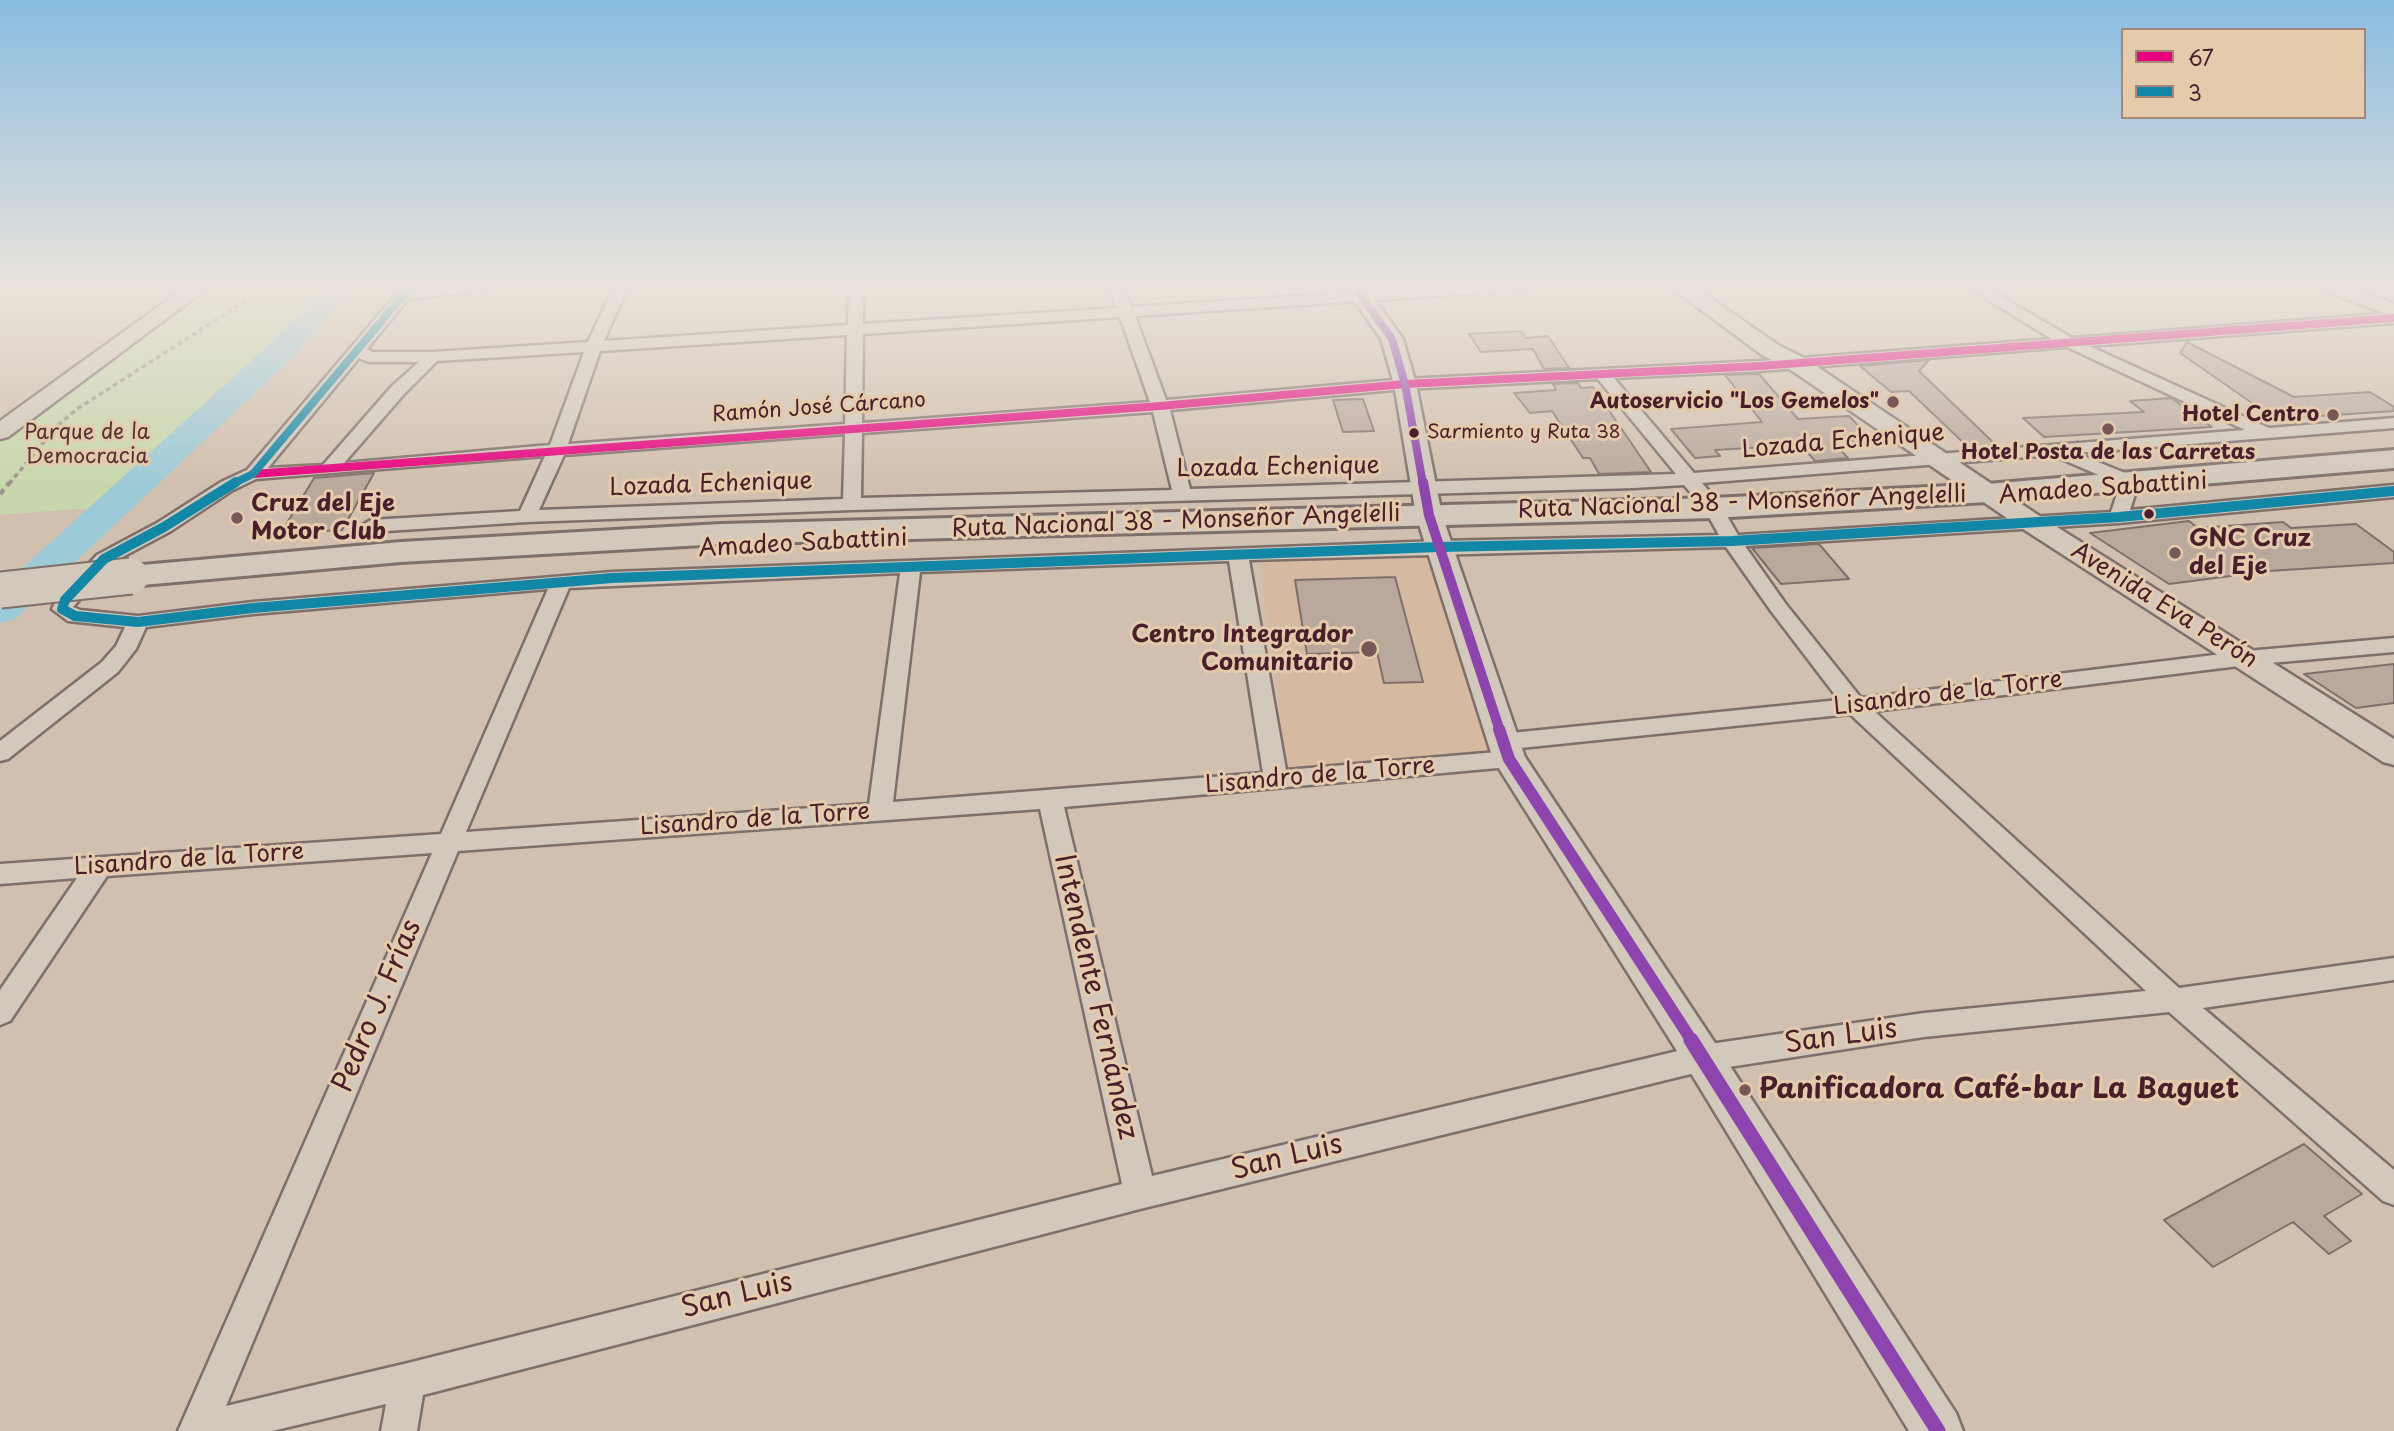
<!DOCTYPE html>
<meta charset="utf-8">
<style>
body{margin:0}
#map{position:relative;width:2394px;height:1431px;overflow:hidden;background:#d1c0af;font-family:"Playpen Sans",sans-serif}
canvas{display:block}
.legend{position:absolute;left:2121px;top:28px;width:245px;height:91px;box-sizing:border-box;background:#e4cbac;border:2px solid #a68678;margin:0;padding:9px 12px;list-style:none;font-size:21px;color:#4a1f2b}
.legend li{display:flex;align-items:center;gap:14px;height:35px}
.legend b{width:35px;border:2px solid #a68678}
</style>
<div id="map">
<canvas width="2394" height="1431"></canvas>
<ul class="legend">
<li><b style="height:9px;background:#e5007d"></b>67</li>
<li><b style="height:9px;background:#1286a5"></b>3</li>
</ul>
</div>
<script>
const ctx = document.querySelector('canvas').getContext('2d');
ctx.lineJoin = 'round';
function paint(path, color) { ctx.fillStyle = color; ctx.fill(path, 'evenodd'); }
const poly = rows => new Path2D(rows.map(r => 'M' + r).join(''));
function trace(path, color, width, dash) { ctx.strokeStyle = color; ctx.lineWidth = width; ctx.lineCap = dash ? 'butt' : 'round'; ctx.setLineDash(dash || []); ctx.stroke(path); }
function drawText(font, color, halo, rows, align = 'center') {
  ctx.font = font + ' "Playpen Sans",sans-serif'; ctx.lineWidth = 6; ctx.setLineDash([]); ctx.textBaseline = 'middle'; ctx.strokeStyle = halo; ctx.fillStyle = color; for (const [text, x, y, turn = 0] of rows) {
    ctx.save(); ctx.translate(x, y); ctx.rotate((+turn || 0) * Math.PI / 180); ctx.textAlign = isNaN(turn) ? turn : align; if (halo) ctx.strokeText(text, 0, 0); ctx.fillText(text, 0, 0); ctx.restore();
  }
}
const built = poly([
 [1439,547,1501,759,1289,780,1258,556]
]);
const green = poly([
 [200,286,344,286,271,360,113,506,0,515,0,432]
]);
const river = poly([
 [327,286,358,286,282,367,15,619,0,623,0,588,260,353,327,286]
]);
const building = poly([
 [1521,331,1526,338,1548,336,1569,368,1544,369,1533,349,1481,352,1469,334,1521,331],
 [2187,342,2294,397,2370,392,2394,407,2394,411,2275,419,2180,353,2187,342],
 [1929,360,1919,371,1998,447,1970,449,1909,391,1891,392,1860,366,1929,360],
 [1759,374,1798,419,1849,416,1872,440,1833,442,1848,458,1815,461,1801,445,1715,450,1720,456,1695,458,1671,429,1762,422,1725,375,1759,374],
 [1578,383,1581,388,1593,387,1651,472,1599,474,1590,458,1583,458,1552,411,1530,413,1514,393,1556,390,1553,384,1578,383],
 [2171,398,2212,427,2044,437,2023,418,2144,412,2130,401,2171,398],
 [1363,399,1374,431,1343,432,1333,400,1363,399],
 [374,473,342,530,281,533,314,478,374,473],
 [2189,521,2198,528,2283,522,2291,528,2356,524,2394,552,2394,563,2269,571,2169,584,2090,533,2189,521],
 [1819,544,1849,579,1781,584,1752,548,1819,544],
 [1395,577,1423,682,1384,683,1377,652,1307,654,1295,580,1395,577],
 [2394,664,2394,703,2356,708,2304,674,2394,664],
 [2304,1144,2362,1194,2324,1216,2351,1241,2329,1254,2293,1222,2213,1267,2164,1220,2304,1144]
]);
const pathFar1 = poly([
 [9,484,57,426,77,409,269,286]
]);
const path = poly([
 [0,494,10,482]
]);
const street = poly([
 [403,286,418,286,416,289,493,286,486,290,408,299,367,349,372,352,433,352,588,342,614,286,628,286,604,341,848,325,849,286,863,286,863,324,1117,308,1109,286,1123,286,1131,307,1454,286,1532,286,1525,290,1135,316,1166,400,1405,379,1760,361,2052,339,1965,286,1983,286,2072,338,2394,313,2394,323,2089,346,2269,428,2394,418,2394,428,2076,453,2130,475,2135,494,2130,510,2394,485,2394,497,2119,523,1745,546,1785,603,1861,698,2247,651,2394,638,2394,652,2247,665,1874,711,2179,988,2394,958,2394,980,2203,1008,2394,1170,2394,1205,2383,1201,2169,1012,1924,1037,1703,1071,1140,1209,423,1395,417,1431,381,1431,386,1404,272,1431,178,1431,432,853,107,876,10,1021,0,1025,0,990,77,878,0,884,0,864,441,834,548,589,253,614,146,627,136,649,118,672,8,759,0,761,0,741,102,662,116,646,125,627,68,621,52,609,58,596,97,555,157,523,221,482,247,470,403,286],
 [1120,317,1150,402,862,423,863,334,1120,317],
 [847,335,845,424,568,444,600,351,847,335],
 [2067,347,2245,430,1694,473,1614,378,1760,371,2067,347],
 [584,352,550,445,344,463,404,394,437,361,584,352],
 [359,358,369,362,419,362,392,386,323,465,268,468,359,358],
 [1598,379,1676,474,1190,489,1170,410,1405,389,1598,379],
 [1153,412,1172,490,861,498,862,433,1153,412],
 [845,434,843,499,539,510,564,455,845,434],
 [2052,455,2115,482,2117,494,2111,512,1738,535,1720,504,1702,483,2052,455],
 [545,456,520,511,371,520,361,526,371,532,527,522,852,510,1634,488,1684,485,1705,510,1719,535,1439,541,612,572,253,602,138,616,80,610,73,607,111,563,171,531,233,490,256,479,545,456],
 [1726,547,1771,611,1839,700,1501,734,1493,736,1489,742,1493,748,1501,750,1850,714,2146,991,1924,1013,1703,1045,1152,1176,1064,807,1509,767,1517,765,1521,759,1517,753,1509,751,1286,770,1249,560,1726,547],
 [1229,561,1263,773,893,802,920,572,1229,561],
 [900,573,869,804,466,832,569,588,900,573],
 [1040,809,1122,1184,408,1363,226,1406,458,851,1040,809]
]);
const secondary = poly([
 [187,286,210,286,8,437,0,439,0,421,187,286],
 [1344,286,1365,286,1403,339,1416,384,1442,515,1525,757,1717,1046,1956,1413,1963,1431,1909,1431,1689,1070,1493,759,1416,515,1394,384,1381,339,1344,286],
 [1669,286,1693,286,1778,345,1804,358,2038,515,2394,739,2394,765,2383,762,2020,527,1788,368,1762,355,1669,286],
 [2320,286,2349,286,2394,304,2394,317,2323,290,2320,286]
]);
const highway = poly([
 [2394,450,2394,468,1987,502,1713,518,721,544,401,562,131,586,119,583,114,576,119,569,131,566,401,542,721,524,1713,498,1987,484,2394,450]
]);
const highwayBridge = poly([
 [0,590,131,576]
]);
const bus1 = poly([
 [253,474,1160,406,1405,384,1760,366,2394,318]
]);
const bus2Far1 = poly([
 [232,484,253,474,411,286]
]);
const bus2 = poly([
 [236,482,164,527,104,559,65,600,62,609,75,616,138,622,253,608,612,578,1439,547,1732,541,2119,517,2394,491]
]);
const bus3Far3 = poly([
 [1354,286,1392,339,1405,384,1423,484]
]);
const bus3Far2 = poly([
 [1423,482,1429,515,1500,731]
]);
const bus3Far1 = poly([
 [1499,729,1509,759,1692,1041]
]);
const bus3 = poly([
 [1691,1040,1938,1431]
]);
const markers = [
 [1893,402,7,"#795759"],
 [2333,415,7,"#795759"],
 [2108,429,7,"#795759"],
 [1414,433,6,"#4a1f2b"],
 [2149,514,6,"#4a1f2b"],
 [237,518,7,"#795759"],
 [2175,553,7,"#795759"],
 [1369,649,9,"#795759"],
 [1745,1090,7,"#795759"]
];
const farBusnames = [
 ["Sarmiento y Ruta 38",1427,433]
];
const farPoinames = [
 ["Autoservicio \"Los Gemelos\"",1879,402],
 ["Hotel Centro",2319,415],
 ["Hotel Posta de las Carretas",2108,453,"center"]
];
const farStreetnames = [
 ["Ramón José Cárcano",819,408,-4]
];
const farParknames = [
 ["Parque de la",87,433],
 ["Democracia",87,457]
];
const streetNames = [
 ["Lozada Echenique",1843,442,-5],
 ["Lozada Echenique",1278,468,-1],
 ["Lozada Echenique",711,485,-2],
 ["Amadeo Sabattini",2103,489,-4],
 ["Ruta Nacional 38 - Monseñor Angelelli",1742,503,-2],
 ["Ruta Nacional 38 - Monseñor Angelelli",1176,522,-2],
 ["Amadeo Sabattini",803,544,-3],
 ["Avenida Eva Perón",2164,606,32],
 ["Lisandro de la Torre",1948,694,-7],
 ["Lisandro de la Torre",1320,776,-5],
 ["Lisandro de la Torre",755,820,-4],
 ["Lisandro de la Torre",189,860,-4]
];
const poiNames = [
 ["Cruz del Eje",251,504],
 ["Motor Club",251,532],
 ["GNC Cruz",2189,539],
 ["del Eje",2189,567],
 ["Centro Integrador",1353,635,"right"],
 ["Comunitario",1353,663,"right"]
];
const nearStreetnames = [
 ["Intendente Fernández",1095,997,77],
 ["Pedro J. Frías",378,1006,-67],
 ["San Luis",1841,1037,-8],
 ["San Luis",1287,1158,-14],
 ["San Luis",737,1296,-14]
];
const nearPoinames = [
 ["Panificadora Café-bar La Baguet",1759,1090]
];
paint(built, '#d5baa1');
paint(green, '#c8d7ab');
paint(river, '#9ccad6');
paint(building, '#b9a89c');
trace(building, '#7f6f6a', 2);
trace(street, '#7f6f6a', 5);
trace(secondary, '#7f6f6a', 5);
trace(highway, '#7f6f6a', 6);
trace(pathFar1, '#a0948d', 3.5, [5, 3.5]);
trace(path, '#a0948d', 4.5, [6, 4.5]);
paint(street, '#d2c8bc');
paint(secondary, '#d2c8bc');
paint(highway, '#d2c8bc');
trace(highwayBridge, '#7f6f6a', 39, []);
trace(highwayBridge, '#d2c8bc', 35);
trace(bus1, '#e5007d', 8);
trace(bus2Far1, '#1286a5', 8);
trace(bus2, '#1286a5', 10);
trace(bus3Far3, '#8e44ad', 8);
trace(bus3Far2, '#8e44ad', 10);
trace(bus3Far1, '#8e44ad', 12);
trace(bus3, '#8e44ad', 15);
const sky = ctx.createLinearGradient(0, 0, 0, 487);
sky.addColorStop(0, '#89bde1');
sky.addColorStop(0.59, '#eae3db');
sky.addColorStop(1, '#eae3db00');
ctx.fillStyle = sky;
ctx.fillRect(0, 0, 2394, 487);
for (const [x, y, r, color] of markers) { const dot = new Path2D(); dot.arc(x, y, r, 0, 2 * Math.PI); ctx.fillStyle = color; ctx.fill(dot); trace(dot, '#e4cbac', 2.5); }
drawText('19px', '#4a1f2b', '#e4cbac', farBusnames, 'left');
drawText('bold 21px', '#4a1f2b', '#e4cbac', farPoinames, 'right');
drawText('21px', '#4a1f2b', '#e4cbac', farStreetnames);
drawText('21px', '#563337', '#e4cbac', farParknames);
drawText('24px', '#4a1f2b', '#e4cbac', streetNames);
drawText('bold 24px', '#4a1f2b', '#e4cbac', poiNames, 'left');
drawText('28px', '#4a1f2b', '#e4cbac', nearStreetnames);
drawText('bold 28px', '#4a1f2b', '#e4cbac', nearPoinames, 'left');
</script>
